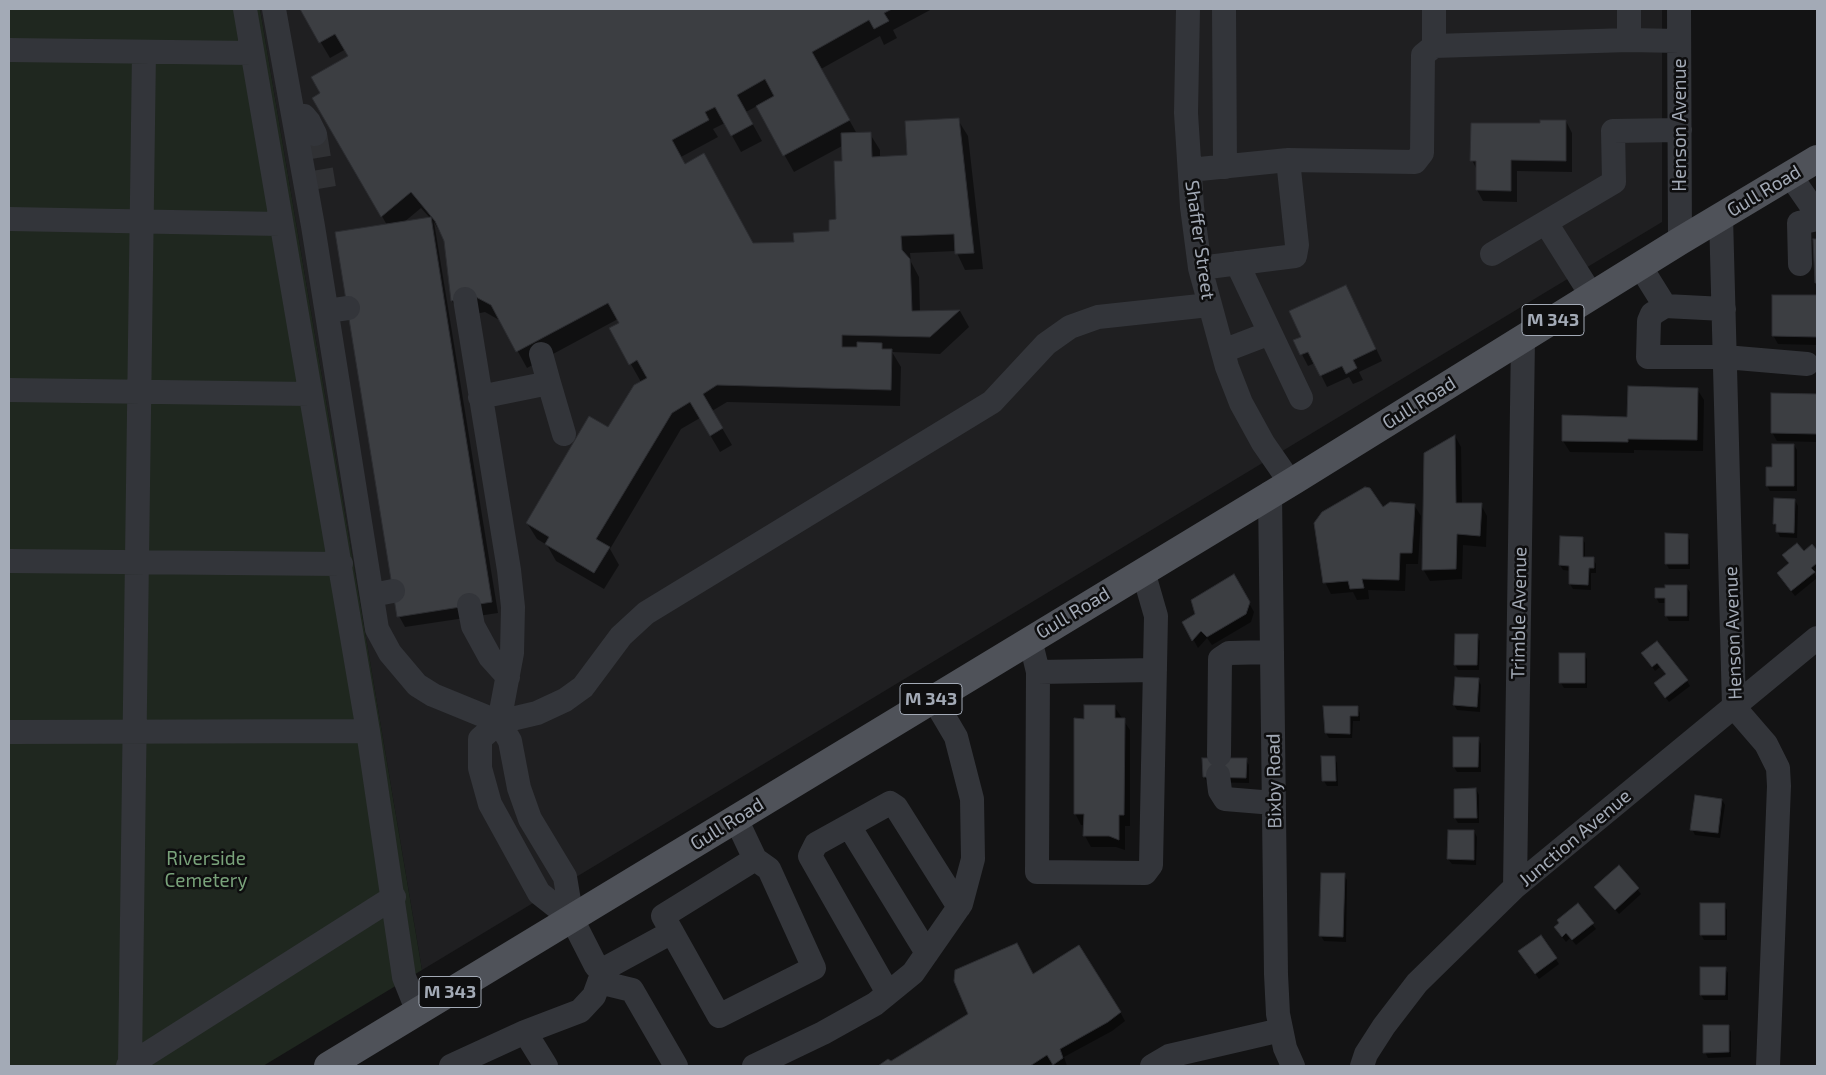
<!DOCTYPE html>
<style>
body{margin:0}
#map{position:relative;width:1826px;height:1075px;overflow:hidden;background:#131314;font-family:"Exo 2",sans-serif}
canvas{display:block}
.frame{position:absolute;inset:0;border:10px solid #a3aab6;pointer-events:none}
</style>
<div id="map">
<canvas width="1826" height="1075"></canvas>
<div class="frame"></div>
</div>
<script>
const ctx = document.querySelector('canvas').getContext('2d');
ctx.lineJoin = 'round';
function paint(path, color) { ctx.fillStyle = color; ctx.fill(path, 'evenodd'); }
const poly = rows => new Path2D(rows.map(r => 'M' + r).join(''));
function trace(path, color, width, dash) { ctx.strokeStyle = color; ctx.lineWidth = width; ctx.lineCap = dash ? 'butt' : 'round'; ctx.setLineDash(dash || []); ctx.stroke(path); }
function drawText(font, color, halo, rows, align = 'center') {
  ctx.font = font + ' "Exo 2",sans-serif'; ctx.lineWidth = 5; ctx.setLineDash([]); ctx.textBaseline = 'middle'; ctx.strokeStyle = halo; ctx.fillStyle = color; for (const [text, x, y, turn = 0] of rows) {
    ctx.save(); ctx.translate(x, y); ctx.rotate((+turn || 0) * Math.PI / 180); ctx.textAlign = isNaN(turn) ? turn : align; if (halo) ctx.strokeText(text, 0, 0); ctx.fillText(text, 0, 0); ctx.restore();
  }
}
const built = poly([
 [260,9,1662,9,1662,222,422,970]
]);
const green = poly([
 [9,9,260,9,422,970,263,1066,9,1066]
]);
const shadow = poly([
 [301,9,932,9,893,30,897,38,884,45,880,36,821,69,857,134,870,134,880,150,880,157,908,156,958,120,968,136,983,269,965,270,956,251,910,253,911,262,919,277,920,312,960,311,969,327,940,354,892,352,901,367,900,406,727,402,712,411,732,445,720,452,700,418,681,429,610,549,619,565,604,589,556,561,547,545,537,539,527,523,609,429,641,382,611,329,621,323,618,319,527,368,501,321,485,312,461,317,452,301,445,241,434,222,498,613,405,627,399,616,387,225,314,98,322,94,350,57,346,49,330,58],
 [757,106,794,172,842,146,843,162,837,221,830,233,795,243,753,245,685,165,681,157,718,137,713,129,725,123,741,152,762,141,746,112],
 [421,208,430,218,403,223],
 [1566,121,1572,133,1572,172,1517,171,1517,202,1483,201,1477,190,1477,170,1472,160,1542,125],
 [1346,286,1382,361,1359,372,1363,380,1353,384,1349,377,1327,387,1315,363,1308,366,1295,341,1303,337],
 [1774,297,1817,297,1817,345,1778,344,1773,335],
 [1697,389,1704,400,1703,451,1634,450,1634,453,1570,452,1563,441,1628,418],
 [1773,394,1817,395,1817,442,1777,441,1772,432],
 [1455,436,1461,447,1462,504,1481,505,1487,516,1486,547,1463,545,1462,579,1430,581,1423,569],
 [1794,445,1797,450,1797,491,1770,491,1767,485],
 [1795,500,1798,506,1797,538,1780,537,1774,524],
 [1414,505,1421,516,1418,564,1406,564,1405,591,1368,590,1369,599,1357,600,1353,592,1331,594,1325,582,1383,509],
 [1687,535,1690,540,1690,569,1669,569,1666,563],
 [1561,538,1582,538,1585,543,1585,558,1593,559,1596,564,1596,573,1591,573,1591,590,1573,589,1570,584,1571,571,1563,570,1560,565],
 [1812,546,1817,552,1817,570,1814,573,1817,578,1795,596,1778,574],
 [1233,575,1254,612,1251,622,1212,645,1207,638,1198,648,1184,622,1197,615],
 [1686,586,1690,592,1689,621,1669,621,1666,615,1666,603,1659,603,1656,597],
 [1477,636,1480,641,1479,670,1458,670,1455,664],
 [1643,653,1687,681,1690,686,1669,702,1655,684,1667,675,1660,667,1655,671],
 [1584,654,1587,659,1587,688,1564,688,1561,683],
 [1478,679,1481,685,1480,712,1457,710,1454,705],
 [1114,706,1130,730,1130,826,1125,826,1125,850,1116,847,1091,847,1085,836,1085,825,1081,825,1075,813,1085,720],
 [1357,707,1360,713,1360,721,1353,721,1352,738,1329,738,1326,733],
 [1478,738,1481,744,1481,772,1457,772,1454,767],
 [1334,757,1337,763,1338,786,1327,786,1324,781],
 [1203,759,1246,760,1249,765,1249,783,1207,782,1204,777],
 [1476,789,1479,795,1479,823,1458,823,1455,818,1455,790],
 [1722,800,1725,805,1720,838,1695,835,1692,829],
 [1449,831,1474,831,1477,837,1476,865,1452,864,1448,859],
 [1619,867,1641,894,1619,914,1596,887],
 [1322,874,1344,875,1347,880,1346,942,1324,941,1321,936],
 [1724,905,1727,910,1727,940,1704,940,1701,934],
 [1592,924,1596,929,1576,945,1570,938,1566,942,1559,933],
 [1541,937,1559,964,1539,979,1523,956],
 [1725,968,1728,973,1728,1000,1704,1000,1701,995],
 [1033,976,1120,1012,1125,1021,1112,1031,1064,1057,1067,1066,1055,1066,1053,1063,1047,1066,880,1066,888,1061,891,1063],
 [1728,1026,1731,1032,1731,1057,1708,1058,1705,1052]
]);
const building = poly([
 [300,9,892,9,884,13,889,21,874,29,869,20,812,52,850,120,783,156,756,106,774,96,765,79,737,95,753,124,731,136,715,107,705,112,709,120,672,140,685,164,704,153,753,243,794,242,793,233,829,231,829,220,836,219,834,161,842,161,841,133,871,132,872,157,907,155,905,121,959,118,974,253,955,254,954,234,901,236,902,250,910,259,912,311,960,310,930,337,842,335,842,347,857,347,857,342,882,343,882,349,892,349,891,390,717,385,703,394,723,428,710,436,690,402,672,413,596,539,610,547,594,573,545,544,549,537,526,523,589,416,608,427,634,385,647,378,637,360,629,365,609,328,619,323,608,303,516,352,491,305,474,296,451,301,444,241,435,221,411,192,381,217,312,98,320,93,311,77,348,56,335,34,319,43,300,9],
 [1540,120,1566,120,1566,161,1511,160,1511,191,1476,190,1476,161,1470,161,1471,123,1540,123,1540,120],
 [431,217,492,602,397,617,335,232,431,217],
 [1813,239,1817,239,1817,283,1815,283,1813,239],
 [1346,285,1376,349,1353,360,1357,368,1346,374,1342,366,1320,376,1308,352,1300,355,1293,340,1301,337,1289,311,1346,285],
 [1772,295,1817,295,1817,337,1772,336,1772,295],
 [1628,386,1698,388,1697,440,1628,439,1628,442,1562,441,1562,415,1627,417,1628,386],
 [1771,393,1817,394,1817,434,1771,433,1771,393],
 [1455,435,1456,503,1482,503,1480,536,1457,534,1456,569,1422,570,1424,453,1455,435],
 [1772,444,1794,444,1794,486,1766,486,1766,467,1772,467,1772,444],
 [1365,487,1370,488,1383,507,1390,502,1415,504,1412,553,1400,553,1399,580,1362,579,1364,588,1350,589,1348,581,1323,583,1314,523,1322,512,1365,487],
 [1774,498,1795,499,1794,533,1776,532,1776,524,1773,524,1774,498],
 [1665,533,1688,534,1688,564,1665,564,1665,533],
 [1560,536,1583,537,1583,557,1594,557,1594,568,1589,568,1588,585,1569,584,1569,566,1559,565,1560,536],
 [1797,543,1804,551,1812,544,1817,550,1817,563,1811,568,1815,572,1791,591,1777,573,1789,563,1782,555,1797,543],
 [1234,574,1250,602,1246,614,1207,637,1201,631,1192,641,1182,622,1195,614,1191,600,1234,574],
 [1665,585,1687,585,1687,616,1665,616,1665,598,1655,598,1655,588,1665,588,1665,585],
 [1455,634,1478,634,1477,665,1454,665,1455,634],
 [1657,641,1688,680,1665,698,1654,683,1666,674,1657,663,1652,667,1641,653,1657,641],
 [1559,653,1585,653,1585,683,1559,683,1559,653],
 [1455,677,1479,678,1477,707,1453,705,1455,677],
 [1084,705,1115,705,1115,718,1125,718,1124,815,1119,815,1119,840,1109,836,1083,836,1084,814,1074,814,1074,718,1084,719,1084,705],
 [1323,706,1358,706,1358,716,1350,716,1350,734,1325,733,1323,706],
 [1453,737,1479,737,1478,767,1453,767,1453,737],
 [1321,756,1335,756,1336,781,1322,781,1321,756],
 [1202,758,1247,758,1246,778,1203,777,1202,758],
 [1476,788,1477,818,1454,818,1454,789,1476,788],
 [1695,795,1722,799,1718,833,1690,830,1695,795],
 [1448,830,1474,830,1474,860,1447,859,1448,830],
 [1619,865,1639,888,1615,910,1594,887,1619,865],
 [1321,873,1345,873,1343,937,1319,936,1321,873],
 [1578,903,1594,923,1572,940,1566,933,1562,937,1554,927,1559,923,1557,920,1578,903],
 [1700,903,1725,903,1725,935,1700,935,1700,903],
 [1541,935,1557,958,1535,974,1518,951,1541,935],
 [1017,943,1033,974,1079,945,1121,1012,1108,1022,1060,1049,1063,1058,1053,1065,1047,1055,1030,1066,878,1066,888,1059,891,1061,968,1014,954,981,955,970,1017,943],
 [1700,967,1726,967,1725,995,1700,995,1700,967],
 [1703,1025,1729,1025,1729,1052,1703,1053,1703,1025]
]);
const minorTunnel = poly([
 [315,134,324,188]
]);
const minor = poly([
 [245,9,368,731,404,977,418,1012],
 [274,9,313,226,377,629,390,653,417,685,433,695,499,722,510,741,519,788,530,819,565,877,572,919,596,966,604,969,672,932],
 [1188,9,1186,113,1192,207,1200,268,1227,367,1241,403,1263,443,1290,482],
 [1224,9,1225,167],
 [1679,9,1680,241],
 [1629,40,1679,41],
 [1434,46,1434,9],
 [9,50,252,53],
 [294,118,304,116,309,122,315,134],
 [1190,170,1288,160],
 [1790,175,1817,214],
 [1721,216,1734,707,1766,744,1778,768,1779,786,1768,1066],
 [9,219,280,224],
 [1546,223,1592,296],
 [1492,254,1614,182,1613,131,1680,130],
 [1237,263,1301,398],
 [1800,264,1799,223,1817,219],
 [1640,266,1665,306,1724,309],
 [1200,268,1295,256,1297,245,1288,160,1415,162,1422,153,1423,55,1434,46,1629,40,1629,9],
 [465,299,509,570,513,607,512,653,499,722],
 [1665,306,1652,314,1649,321,1648,357,1725,357,1807,364],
 [327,311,348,308],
 [1223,351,1270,333],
 [541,354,549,383],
 [9,390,310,394],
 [480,397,549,383,564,434],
 [1270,493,1276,974,1278,1014,1285,1048,1293,1066],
 [9,561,341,564],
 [372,595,393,591],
 [469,605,473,626,490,657,508,677],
 [1030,639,1038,672,1037,872,1145,873,1151,865,1156,616,1143,571],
 [1038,672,1155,670],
 [9,732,368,731],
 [1219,755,1220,659,1229,653,1272,652],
 [1218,775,1220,791,1225,799,1274,803],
 [736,819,755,859,663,916,719,1016,814,968,769,869,755,859],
 [849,826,927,953],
 [1515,887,1523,339],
 [572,919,539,893,490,804,480,768,480,739,499,722,537,713,565,700,583,687,621,636,646,613,992,402,1046,344,1070,327,1098,317,1209,305],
 [599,982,632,990,676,1066],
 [888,993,810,856,816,844,890,803,896,807,959,907],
 [525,1032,546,1066],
 [130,1065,144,52],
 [128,1066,394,897],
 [451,1066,525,1032,580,1011,594,996,604,969],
 [754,1066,823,1033,875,1004,913,973,961,904,973,859,972,799,956,737,933,698],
 [1152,1066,1169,1056,1281,1030],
 [1362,1066,1366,1054,1384,1026,1417,983,1515,887,1817,638]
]);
const major = poly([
 [328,1066,1295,480,1680,241,1817,159]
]);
const shields = [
 [1553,320,62],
 [931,699,62],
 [450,992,62]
];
const shieldNames = [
 ["M 343",1553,320],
 ["M 343",931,699],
 ["M 343",450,992]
];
const streetNames = [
 ["Henson Avenue",1680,125,-90],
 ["Gull Road",1764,191,-31],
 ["Shaffer Street",1200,240,82],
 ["Gull Road",1419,403,-32],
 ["Gull Road",1073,613,-31],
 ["Trimble Avenue",1519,613,-89],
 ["Henson Avenue",1733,633,-92],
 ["Bixby Road",1274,781,-91],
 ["Gull Road",727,824,-32],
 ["Junction Avenue",1575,838,-40]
];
const parkNames = [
 ["Riverside",206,859],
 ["Cemetery",206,881]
];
paint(built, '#1f1f21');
paint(green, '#1f271f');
paint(shadow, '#0007');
paint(building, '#3c3e42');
trace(building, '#2c2d31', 1);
trace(minorTunnel, '#303134', 24, [24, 12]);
trace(minor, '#33353a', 24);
trace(major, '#4f5259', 28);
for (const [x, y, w] of shields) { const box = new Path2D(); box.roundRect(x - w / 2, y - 15.5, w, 31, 4); ctx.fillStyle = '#0e0e0f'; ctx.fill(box); trace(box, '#a3aab6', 1); }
drawText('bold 18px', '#a3aab6', null, shieldNames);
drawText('19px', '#a3aab6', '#0e0e0f', streetNames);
drawText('19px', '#79a27a', '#0e0e0f', parkNames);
</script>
